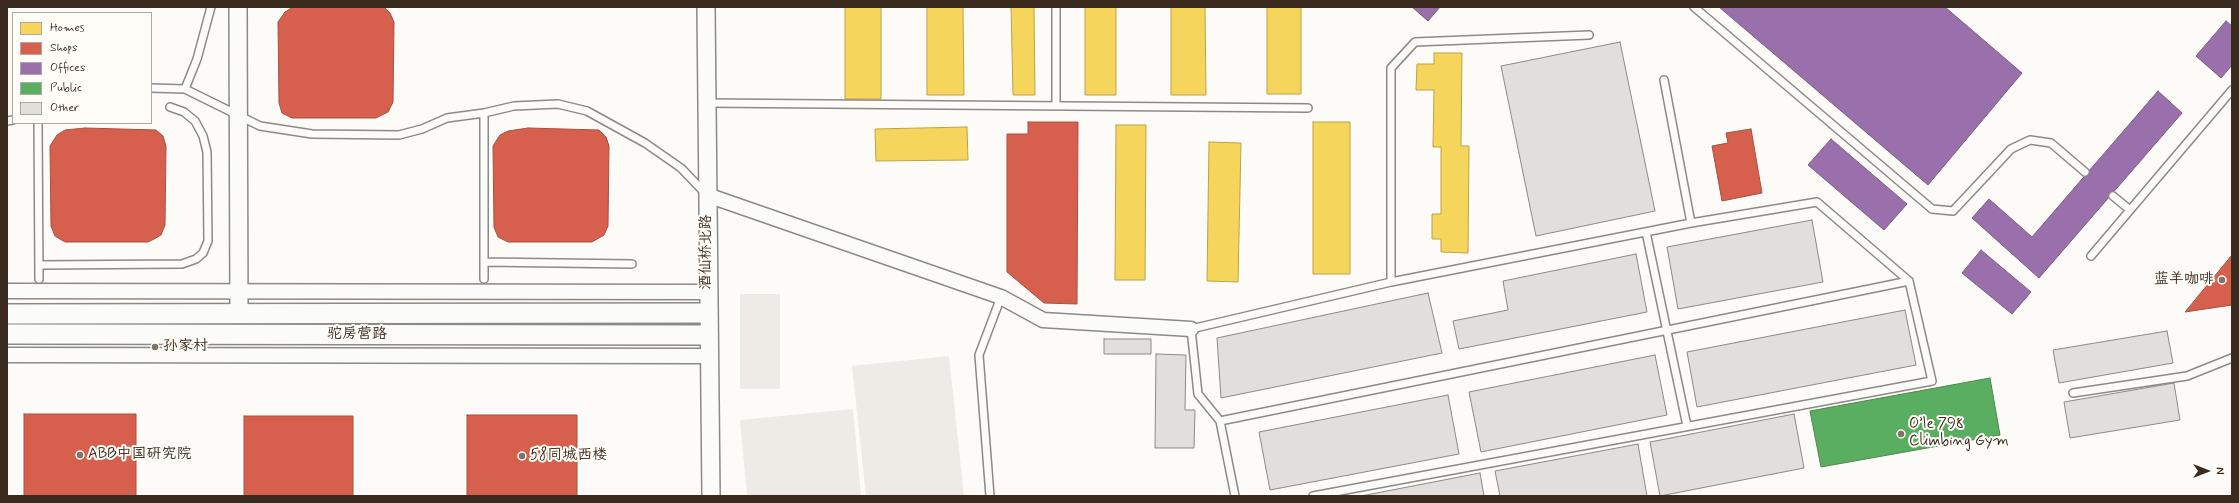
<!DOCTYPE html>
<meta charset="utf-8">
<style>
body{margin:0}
#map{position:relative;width:2239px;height:503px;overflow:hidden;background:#fcfbf8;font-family:Mynerve,sans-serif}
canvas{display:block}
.frame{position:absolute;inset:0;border:8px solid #3b2a1e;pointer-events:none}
.legend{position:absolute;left:12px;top:12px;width:140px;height:112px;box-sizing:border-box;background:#fdfcf7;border:1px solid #afa8a0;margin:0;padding:5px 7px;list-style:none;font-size:12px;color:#3b2a1e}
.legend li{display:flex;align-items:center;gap:8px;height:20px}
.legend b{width:20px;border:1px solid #afa8a0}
.north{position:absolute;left:2187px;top:451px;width:40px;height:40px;-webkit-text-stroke:3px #fdfcf7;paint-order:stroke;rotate:90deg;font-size:11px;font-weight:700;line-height:16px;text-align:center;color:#3b2a1e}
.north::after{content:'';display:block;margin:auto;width:14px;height:18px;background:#3b2a1e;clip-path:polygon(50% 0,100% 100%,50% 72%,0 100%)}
</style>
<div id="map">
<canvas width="2239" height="503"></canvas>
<div class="frame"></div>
<ul class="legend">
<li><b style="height:11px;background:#f6d55c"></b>Homes</li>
<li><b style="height:11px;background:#d6604d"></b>Shops</li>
<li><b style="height:11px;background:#9970ab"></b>Offices</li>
<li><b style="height:11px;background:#5aae61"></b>Public</li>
<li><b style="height:11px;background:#e0dfdc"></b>Other</li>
</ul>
<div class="north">N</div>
</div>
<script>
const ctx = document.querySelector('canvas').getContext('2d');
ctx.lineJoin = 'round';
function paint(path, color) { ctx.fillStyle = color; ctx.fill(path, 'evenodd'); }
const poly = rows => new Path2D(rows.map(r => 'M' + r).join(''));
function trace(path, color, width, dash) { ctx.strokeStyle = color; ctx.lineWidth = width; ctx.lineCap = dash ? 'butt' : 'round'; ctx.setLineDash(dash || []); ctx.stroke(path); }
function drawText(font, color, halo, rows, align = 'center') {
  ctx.font = font + ' Mynerve,"LXGW WenKai TC",sans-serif'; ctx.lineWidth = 4; ctx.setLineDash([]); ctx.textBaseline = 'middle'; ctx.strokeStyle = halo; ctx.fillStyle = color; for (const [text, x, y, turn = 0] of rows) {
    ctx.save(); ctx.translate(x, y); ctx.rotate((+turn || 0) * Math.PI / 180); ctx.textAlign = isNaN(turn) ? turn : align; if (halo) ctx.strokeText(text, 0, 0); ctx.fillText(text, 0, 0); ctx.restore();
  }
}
const green = poly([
 [740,294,780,294,780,389,740,389],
 [949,356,964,496,866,496,852,366],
 [853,409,861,496,747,496,740,420]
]);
const homes = poly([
 [845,7,881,7,881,99,845,99,845,7],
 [927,7,963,7,964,95,927,95,927,7],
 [1011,7,1034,7,1035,95,1013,95,1011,7],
 [1085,7,1116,7,1116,95,1085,95,1085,7],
 [1171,7,1205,7,1206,95,1171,95,1171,7],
 [1267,7,1301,7,1301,94,1267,94,1267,7],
 [1434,53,1462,53,1461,146,1469,146,1468,253,1441,252,1441,239,1432,239,1432,214,1441,214,1441,147,1433,147,1434,90,1416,90,1417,64,1434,64,1434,53],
 [1313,122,1350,122,1350,274,1313,274,1313,122],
 [1116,125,1146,125,1145,280,1115,280,1116,125],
 [967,127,968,160,876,161,875,129,967,127],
 [1209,142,1241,143,1238,282,1207,281,1209,142]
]);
const shops = poly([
 [293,7,384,7,390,13,394,22,393,102,388,112,376,118,292,118,282,113,279,103,278,22,285,12,293,7],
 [1028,122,1078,122,1077,304,1044,303,1007,272,1007,134,1028,134,1028,122],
 [85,128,156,130,163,136,166,146,165,225,161,235,154,239,148,242,65,242,55,236,51,226,50,146,57,135,65,130,85,128],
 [528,128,599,130,606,137,609,146,608,226,604,235,592,242,508,242,498,237,494,227,493,146,500,135,508,131,528,128],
 [1751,129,1762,193,1722,201,1712,146,1728,143,1726,133,1751,129],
 [2232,255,2232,305,2185,312,2232,255],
 [24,414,136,414,136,496,24,496,24,414],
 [467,415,577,415,577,496,467,496,467,415],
 [244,416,353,416,353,496,244,496,244,416]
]);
const offices = poly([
 [1412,7,1440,7,1428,21,1412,7],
 [1719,7,1945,7,2022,73,1928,185,1719,7],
 [2226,21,2232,26,2232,65,2221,78,2196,56,2226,21],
 [2158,91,2182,113,2039,278,1972,218,1989,199,2032,237,2158,91],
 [1831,139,1907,204,1884,230,1808,165,1831,139],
 [1981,250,2031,292,2012,314,1962,273,1981,250]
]);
const public = poly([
 [1990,378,2000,435,1821,467,1810,411,1990,378]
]);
const building = poly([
 [1620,42,1655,211,1536,236,1501,66,1620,42],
 [1812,220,1823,282,1678,309,1667,247,1812,220],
 [1636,254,1647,312,1459,349,1453,321,1508,310,1503,281,1636,254],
 [1428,293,1442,353,1221,398,1217,338,1428,293],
 [1905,310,1916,365,1697,407,1687,352,1905,310],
 [2167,331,2173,363,2059,383,2053,350,2167,331],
 [1104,339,1151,339,1151,354,1104,354,1104,339],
 [1156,354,1186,355,1185,410,1195,410,1194,448,1155,448,1156,354],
 [1655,355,1667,415,1481,452,1469,392,1655,355],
 [2174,383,2180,420,2070,438,2064,402,2174,383],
 [1448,395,1459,454,1270,490,1259,432,1448,395],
 [1794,414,1804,468,1660,496,1650,442,1794,414],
 [1638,444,1647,496,1500,496,1495,471,1638,444],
 [1480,473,1484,496,1361,496,1480,473]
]);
const service = poly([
 [1056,7,1056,106],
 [1694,7,1932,209,1953,211,2011,149,2030,140,2051,143,2085,172],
 [1664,80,1691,223],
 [151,88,185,89,260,126,312,134,399,135,422,129,447,118,484,113],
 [185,89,197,59,211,7],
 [706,103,1308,108],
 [7,121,13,120],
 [38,123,39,279],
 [2113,196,2130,210],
 [1646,232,1687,426],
 [2091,256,2232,90],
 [484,262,632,264],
 [39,265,182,264,196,259,203,253,208,241,207,152,203,136,195,121,184,112,170,107],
 [484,279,484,113,514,106,558,104,587,111,645,143,681,168,705,193],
 [1391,282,1391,68,1415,42,1589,35],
 [2073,393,2187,376,2232,358],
 [1220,421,1909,281],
 [990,496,979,355,1001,297],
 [1235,496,1220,421,1198,394,1191,329,1391,282,1691,223,1817,202,1909,281,1932,381,1313,496]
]);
const minor = poly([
 [707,195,1001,297,1043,320,1191,329],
 [7,291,707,292],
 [7,355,708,356]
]);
const tertiary = poly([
 [238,7,239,314],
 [706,7,711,496]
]);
const secondary = poly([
 [7,314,707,313],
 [7,334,708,335]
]);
const markers = [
 [2222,280,4,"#7f736a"],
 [155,347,4,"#7f736a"],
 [1901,434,4,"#7f736a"],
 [80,455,4,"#7f736a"],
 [522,456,4,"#7f736a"]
];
const streetNames = [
 ["酒仙桥北路",707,252,-90],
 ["驼房营路",357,335]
];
const poiNames = [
 ["蓝羊咖啡",2214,280,"right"],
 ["孙家村",163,347],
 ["O’le 798",1909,425],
 ["Climbing Gym",1909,442],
 ["ABB中国研究院",88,455],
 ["58同城西楼",530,456]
];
paint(green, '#edebe6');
paint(homes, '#f6d55c');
trace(homes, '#bea249', 1);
paint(shops, '#d6604d');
trace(shops, '#a8503f', 1);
paint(offices, '#9970ab');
trace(offices, '#7d5b81', 1);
paint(public, '#5aae61');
trace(public, '#51864d', 1);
paint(building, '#e0dfdc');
trace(building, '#8d8985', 1);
trace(service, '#8d8985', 10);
trace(minor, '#8d8985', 17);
trace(tertiary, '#8d8985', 20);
trace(secondary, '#8d8985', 22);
trace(service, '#fbfbf9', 7);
trace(minor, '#fbfbf9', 14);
trace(tertiary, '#fbfbf9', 17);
trace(secondary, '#fbfbf9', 19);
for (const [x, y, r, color] of markers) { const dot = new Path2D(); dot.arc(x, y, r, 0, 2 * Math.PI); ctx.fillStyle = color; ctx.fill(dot); trace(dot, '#fdfcf7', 1.5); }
drawText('15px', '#3b2a1e', '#fdfcf7', streetNames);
drawText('15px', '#3b2a1e', '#fdfcf7', poiNames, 'left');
</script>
